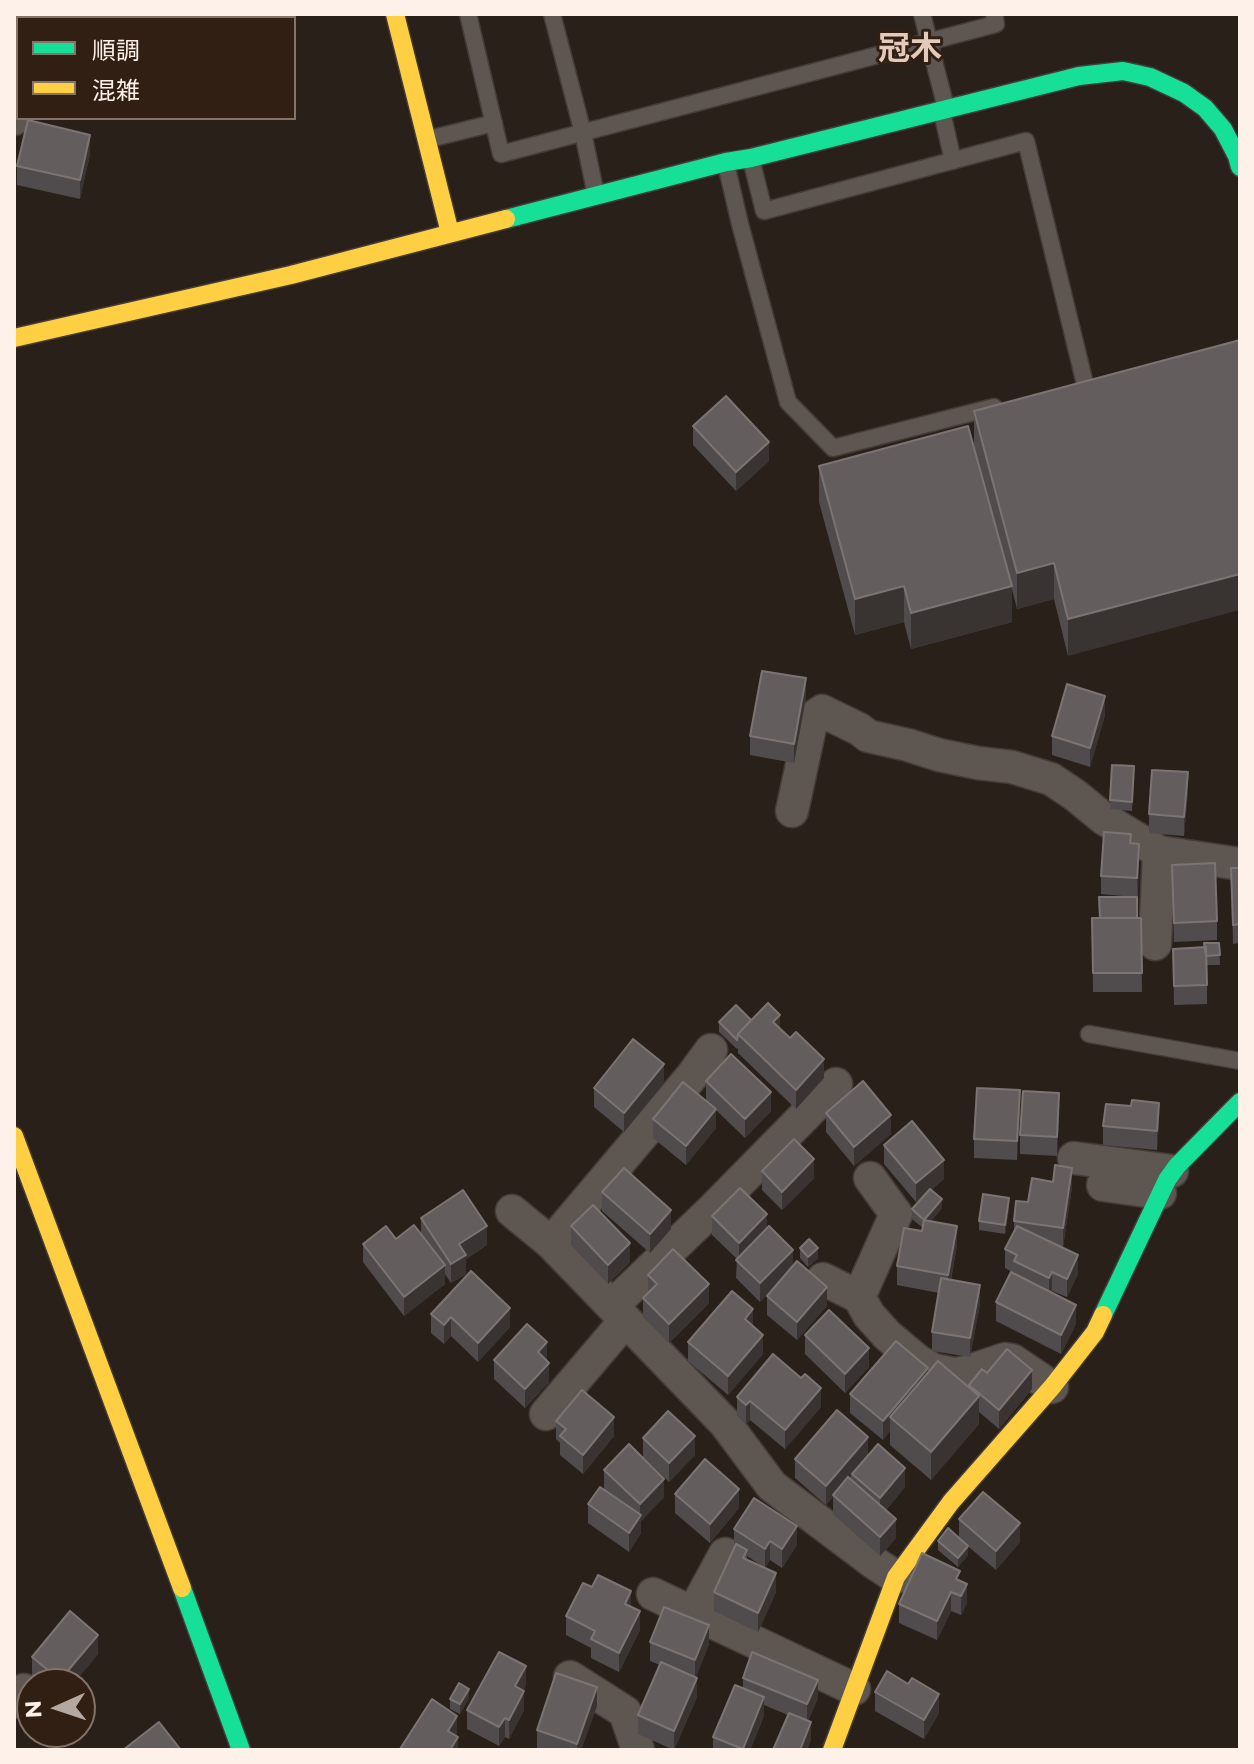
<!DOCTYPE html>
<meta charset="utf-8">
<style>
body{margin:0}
#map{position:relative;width:1254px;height:1764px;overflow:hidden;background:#2a201a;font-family:Montserrat,"Noto Sans JP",sans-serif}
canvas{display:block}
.frame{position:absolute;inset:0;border:16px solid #fef1e9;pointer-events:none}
.legend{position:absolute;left:16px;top:16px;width:280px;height:104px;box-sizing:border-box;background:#311f13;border:2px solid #837369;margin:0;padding:10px 14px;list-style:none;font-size:24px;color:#fef1e9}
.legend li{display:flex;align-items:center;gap:16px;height:40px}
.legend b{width:40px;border:2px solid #837369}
.north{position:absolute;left:16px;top:1668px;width:80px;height:80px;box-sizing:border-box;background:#311f13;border:2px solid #837369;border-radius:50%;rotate:267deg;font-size:22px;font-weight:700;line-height:32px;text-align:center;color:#fef1e9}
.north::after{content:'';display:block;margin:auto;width:28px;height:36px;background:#b4a8a1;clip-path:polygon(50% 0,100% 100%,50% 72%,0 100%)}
</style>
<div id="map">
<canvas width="1254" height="1764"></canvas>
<div class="frame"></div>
<ul class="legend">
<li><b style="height:10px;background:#16e098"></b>順調</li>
<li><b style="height:10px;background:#ffcf43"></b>混雑</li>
</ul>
<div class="north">N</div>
</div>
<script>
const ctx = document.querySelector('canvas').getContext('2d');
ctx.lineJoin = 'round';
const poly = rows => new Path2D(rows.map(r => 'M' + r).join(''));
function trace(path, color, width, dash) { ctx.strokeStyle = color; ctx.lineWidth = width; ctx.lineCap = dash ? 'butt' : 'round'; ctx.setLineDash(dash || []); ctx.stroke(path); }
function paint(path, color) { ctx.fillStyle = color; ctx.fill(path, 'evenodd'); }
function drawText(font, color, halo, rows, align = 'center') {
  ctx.font = font + ' Montserrat,"Noto Sans JP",sans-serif'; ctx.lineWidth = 6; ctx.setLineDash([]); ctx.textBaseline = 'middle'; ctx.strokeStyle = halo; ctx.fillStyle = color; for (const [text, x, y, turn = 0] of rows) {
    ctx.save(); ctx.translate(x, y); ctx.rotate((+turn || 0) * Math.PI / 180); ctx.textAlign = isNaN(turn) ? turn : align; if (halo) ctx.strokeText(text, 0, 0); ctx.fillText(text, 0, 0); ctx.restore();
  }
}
const lane = poly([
 [468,14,501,154,996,24,994,14],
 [552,14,583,133,596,195],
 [922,14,946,108],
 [942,112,953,161],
 [429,139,494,123],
 [751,159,764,211,1026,141,1085,384],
 [726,164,740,224,788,402,833,448,994,407],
 [1089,1034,1240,1061]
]);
const street = poly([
 [14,40,18,45],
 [14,119,18,102],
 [792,811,812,718,822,711,859,729,868,736,908,745,939,755,978,763,1012,767,1051,779,1075,795,1103,818,1159,852,1240,864],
 [1155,944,1159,852],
 [1074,1158,1172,1171],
 [870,1178,896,1214,859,1297,869,1315,887,1335,918,1361,934,1370,954,1374,966,1372,1005,1359,1012,1360,1052,1387],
 [1103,1185,1160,1193],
 [512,1211,551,1243,725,1423,772,1486,873,1562,896,1577],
 [551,1243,692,1076,711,1050],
 [823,1279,859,1297],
 [612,1306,714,1208,836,1084],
 [546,1414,625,1321],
 [653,1594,854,1689],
 [693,1613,725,1554],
 [570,1677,625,1712,638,1750],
 [14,1702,24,1690]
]);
const fast = poly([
 [506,219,726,162,751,158,1079,76,1123,71,1150,77,1184,93,1205,108,1223,129,1237,156,1240,167],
 [1103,1315,1167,1180,1177,1166,1240,1102],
 [182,1588,241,1750]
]);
const slow = poly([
 [395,14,450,233],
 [14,338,291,275,506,219],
 [14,1136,182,1588],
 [832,1750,896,1577,951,1502,1052,1387,1095,1332,1103,1315]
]);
const wall = poly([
 [90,154,80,199,17,185,17,166],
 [1240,340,1068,656,1054,599,1017,609,1012,589,1012,622,911,649,904,622,855,635,819,502,819,466,974,447,974,411],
 [693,426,769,461,736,491,693,445],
 [806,697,794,763,750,755,750,736],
 [1105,715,1090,767,1052,755,1052,736],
 [1134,776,1132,811,1110,809,1110,800],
 [1188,791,1184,836,1149,833,1149,814],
 [1131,843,1139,863,1137,918,1141,918,1142,992,1093,992,1092,918,1099,918,1134,897,1101,894,1101,876],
 [1172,865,1217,921,1217,940,1174,942],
 [1231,868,1240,868,1240,943,1233,944],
 [1219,943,1220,965,1207,965,1207,1004,1174,1005,1173,949,1204,947],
 [751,1020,780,1029,824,1078,796,1109,738,1053,738,1048,737,1049,719,1032,719,1022],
 [706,1081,771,1111,745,1138,716,1110,716,1128,686,1165,653,1138,653,1119,712,1106,706,1100],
 [664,1083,624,1132,594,1107,594,1088],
 [1020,1109,1017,1160,974,1158,974,1139],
 [1059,1112,1057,1156,1020,1154,1020,1135],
 [826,1113,891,1134,854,1166,826,1132],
 [1159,1122,1157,1150,1103,1145,1103,1126],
 [884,1145,944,1179,931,1190,942,1208,931,1221,957,1245,951,1280,980,1304,970,1357,932,1351,932,1332,939,1293,897,1285,897,1266,922,1231,923,1228,912,1219,912,1209,924,1196,916,1202,884,1164],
 [762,1171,814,1178,782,1210,762,1190],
 [1072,1187,1063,1247,1078,1274,1067,1297,1052,1291,1051,1292,1076,1324,1061,1354,996,1321,996,1302,1014,1273,1005,1268,1005,1249,1014,1232,1014,1221,1028,1202],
 [602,1192,671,1229,650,1253,602,1211],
 [1009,1208,1005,1234,979,1230,979,1221],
 [712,1216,767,1229,793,1266,827,1306,797,1340,767,1315,767,1296,777,1284,760,1302,736,1278,737,1259,712,1235],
 [421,1218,487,1245,466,1259,466,1274,451,1283,445,1274,445,1284,404,1316,363,1262,363,1244,396,1239,421,1234],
 [571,1226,630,1262,608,1284,571,1245],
 [800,1248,818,1258,808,1267,800,1258],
 [648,1275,709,1303,669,1343,643,1317,643,1298,648,1292],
 [431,1314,510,1327,478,1362,451,1336,444,1344,431,1333],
 [805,1335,869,1367,845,1393,805,1354],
 [688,1342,763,1354,728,1395,688,1361],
 [494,1360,547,1360,549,1382,525,1408,494,1379],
 [928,1372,969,1387,969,1385,987,1373,1032,1389,999,1429,979,1412,979,1424,931,1480,890,1445,890,1431,883,1440,850,1413,850,1394],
 [737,1397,821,1407,785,1449,750,1420,746,1424,737,1416],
 [556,1421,614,1436,583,1474,560,1455,560,1443,556,1439],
 [643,1438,695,1455,669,1482,643,1457],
 [868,1455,905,1487,886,1510,896,1538,880,1556,833,1514,833,1497,826,1505,795,1478,795,1459],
 [604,1470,664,1497,641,1521,641,1533,629,1552,588,1523,588,1504,604,1489],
 [675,1494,739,1508,710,1543,675,1513],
 [959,1519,1020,1542,996,1570,964,1543,968,1555,958,1567,938,1550,938,1541,959,1538],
 [734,1529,797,1545,782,1568,770,1560,765,1568,747,1556,747,1560,776,1592,758,1632,714,1611,714,1592,734,1548],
 [960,1581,967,1603,961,1615,951,1611,937,1640,899,1623,899,1604],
 [566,1616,640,1630,619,1672,591,1658,591,1648,566,1635],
 [650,1642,709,1644,696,1677,697,1697,674,1750,638,1734,638,1715,660,1665,650,1661],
 [98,1654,73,1684,42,1684,32,1676,32,1657],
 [743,1678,818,1698,808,1721,811,1741,788,1715,764,1705,764,1716,750,1750,713,1750,713,1737,743,1688],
 [526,1685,523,1691,524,1710,509,1739,505,1737,499,1746,467,1729,467,1710],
 [875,1692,939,1713,924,1739,875,1711],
 [469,1698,460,1714,450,1709,450,1699],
 [597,1706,581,1750,540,1750,537,1749,537,1730]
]);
const shadedWall = poly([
 [90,135,90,154,80,199,80,180],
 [769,442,769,461,736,491,736,472],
 [1054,563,1054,599,1017,609,1017,573],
 [1240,574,1240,610,1068,656,1068,619],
 [904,586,904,622,855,635,855,599],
 [1012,586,1012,622,911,649,911,613],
 [806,678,806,697,794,763,794,744],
 [1105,696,1105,715,1090,767,1090,748],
 [1188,772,1188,791,1184,836,1184,817],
 [1139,844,1139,863,1137,897,1137,878],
 [780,1015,780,1034,773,1022],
 [824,1059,824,1078,796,1109,796,1090],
 [664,1064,664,1083,624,1132,624,1113],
 [1020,1090,1020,1109,1017,1160,1017,1141],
 [771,1092,771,1111,745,1138,745,1119],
 [1059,1093,1059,1112,1057,1156,1057,1137],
 [1159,1103,1159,1122,1157,1150,1157,1131],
 [716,1109,716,1128,686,1165,686,1146],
 [891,1115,891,1134,854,1166,854,1147],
 [814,1159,814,1178,782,1210,782,1192],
 [944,1160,944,1179,916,1202,916,1183],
 [1072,1168,1072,1187,1063,1247,1063,1228],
 [1009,1198,1009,1208,1005,1234,1005,1225],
 [942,1199,942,1208,924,1229,924,1220],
 [671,1210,671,1229,650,1253,650,1234],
 [767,1214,767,1233,739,1262,739,1243],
 [487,1226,487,1245,466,1259,466,1274,451,1283,451,1264,459,1244],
 [957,1226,957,1245,948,1294,948,1275],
 [630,1243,630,1262,608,1284,608,1265],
 [818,1248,818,1258,808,1267,808,1257],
 [793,1250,793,1268,760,1302,760,1283],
 [1078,1255,1078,1274,1067,1297,1067,1279],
 [445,1265,445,1284,404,1316,404,1297],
 [1052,1272,1052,1291,1049,1297,1049,1278],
 [709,1284,709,1303,669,1343,669,1324],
 [980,1285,980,1304,970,1357,970,1338],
 [827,1287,827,1306,797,1340,797,1322],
 [1076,1305,1076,1324,1061,1354,1061,1335],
 [510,1308,510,1327,478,1362,478,1343],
 [753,1309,753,1328,745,1319],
 [451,1317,451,1336,444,1344,444,1325],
 [763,1335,763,1354,728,1395,728,1376],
 [547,1342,547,1361,538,1352],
 [869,1348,869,1367,845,1393,845,1374],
 [549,1363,549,1382,525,1408,525,1389],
 [928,1368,928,1387,890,1417,890,1431,883,1440,883,1421],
 [1032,1370,1032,1389,999,1429,999,1410],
 [821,1388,821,1407,785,1449,785,1430],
 [979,1396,979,1424,931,1480,931,1452],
 [750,1401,750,1420,746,1424,746,1405],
 [614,1417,614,1436,583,1474,583,1455],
 [695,1436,695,1455,669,1482,669,1463],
 [868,1437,868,1456,826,1505,826,1486],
 [905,1468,905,1487,880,1517,880,1498],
 [664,1479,664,1497,641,1521,641,1533,629,1552,629,1533,640,1517,640,1504],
 [739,1489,739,1508,710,1543,710,1524],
 [896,1519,896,1538,880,1556,880,1537],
 [1020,1523,1020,1542,996,1570,996,1551],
 [797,1526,797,1545,782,1568,782,1549],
 [770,1541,770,1560,765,1568,765,1549],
 [968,1546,968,1555,958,1567,958,1558],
 [776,1573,776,1592,758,1632,758,1613],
 [967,1584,967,1603,961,1615,961,1596],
 [631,1591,631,1610,625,1604],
 [951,1592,951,1611,937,1640,937,1621],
 [640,1611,640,1630,619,1672,619,1653],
 [709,1625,709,1644,695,1679,695,1660],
 [98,1635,98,1654,73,1684,60,1684,60,1680],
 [526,1666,526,1685,515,1705,515,1686],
 [697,1678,697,1697,674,1750,674,1731],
 [818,1680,818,1698,807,1723,807,1704],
 [597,1687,597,1706,581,1750,577,1750,577,1744],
 [469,1689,469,1698,460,1714,460,1704],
 [524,1691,524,1710,509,1739,509,1720],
 [939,1694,939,1713,924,1739,924,1720],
 [764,1697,764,1716,750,1750,743,1750],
 [457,1716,457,1735,448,1749,448,1731],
 [505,1718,505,1737,499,1746,499,1727],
 [811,1722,811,1741,807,1750,800,1750],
 [458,1737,458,1750,450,1750]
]);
const building = poly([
 [28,120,90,135,80,180,17,166,28,120],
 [1240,340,1240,574,1068,619,1054,563,1017,573,974,411,1240,340],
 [726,396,769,442,736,472,693,426,726,396],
 [968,426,1012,586,911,613,904,586,855,599,819,466,968,426],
 [762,671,806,678,794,744,750,736,762,671],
 [1067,684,1105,696,1090,748,1052,736,1067,684],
 [1112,765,1134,766,1132,802,1110,800,1112,765],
 [1152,770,1188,772,1184,817,1149,814,1152,770],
 [1104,832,1131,834,1130,843,1139,844,1137,878,1101,876,1104,832],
 [1215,863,1217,921,1174,923,1172,865,1215,863],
 [1231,868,1240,868,1240,924,1233,925,1231,868],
 [1099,897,1137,897,1137,918,1100,918,1099,897],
 [1092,918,1141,918,1142,973,1093,973,1092,918],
 [1204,943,1219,943,1220,955,1206,956,1204,943],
 [1206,947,1207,985,1174,986,1173,949,1206,947],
 [768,1003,780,1015,773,1022,790,1038,796,1032,824,1059,796,1090,738,1034,768,1003],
 [736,1005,751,1020,738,1034,737,1040,719,1022,736,1005],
 [633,1039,664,1064,624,1113,594,1088,633,1039],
 [731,1054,771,1092,745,1119,706,1081,731,1054],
 [863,1081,891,1115,854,1147,826,1113,863,1081],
 [683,1082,716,1109,686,1146,653,1119,683,1082],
 [977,1088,1020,1090,1017,1141,974,1139,977,1088],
 [1023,1091,1059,1093,1057,1137,1020,1135,1023,1091],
 [1132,1100,1159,1103,1157,1131,1103,1126,1106,1104,1131,1106,1132,1100],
 [912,1121,944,1160,916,1183,884,1145,912,1121],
 [794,1139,814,1159,782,1192,762,1171,794,1139],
 [1055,1165,1072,1168,1063,1228,1014,1221,1016,1201,1028,1202,1032,1178,1053,1182,1055,1165],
 [624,1168,671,1210,650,1234,602,1192,624,1168],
 [740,1188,767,1214,739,1243,712,1216,740,1188],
 [930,1189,942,1199,924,1220,912,1209,930,1189],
 [463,1190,487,1226,459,1244,466,1255,451,1264,421,1218,463,1190],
 [983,1194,1009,1198,1005,1225,979,1221,983,1194],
 [593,1205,630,1243,608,1265,571,1226,593,1205],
 [924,1220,957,1226,948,1275,897,1266,904,1228,922,1231,924,1220],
 [414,1225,445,1265,404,1297,363,1244,386,1226,396,1239,414,1225],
 [769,1226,793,1250,760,1283,736,1260,769,1226],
 [1017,1226,1078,1255,1067,1279,1052,1272,1049,1278,1014,1261,1017,1255,1005,1249,1017,1226],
 [809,1239,818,1248,808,1257,800,1248,809,1239],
 [673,1249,709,1284,669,1324,643,1298,657,1284,648,1275,673,1249],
 [797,1261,827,1287,797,1322,767,1296,797,1261],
 [471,1271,510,1308,478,1343,451,1317,444,1325,431,1314,471,1271],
 [1011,1272,1076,1305,1061,1335,996,1302,1011,1272],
 [941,1278,980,1285,970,1338,932,1332,941,1278],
 [732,1291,753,1309,745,1319,763,1335,728,1376,688,1342,732,1291],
 [829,1310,869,1348,845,1374,805,1335,829,1310],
 [527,1324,547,1342,538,1352,549,1363,525,1389,494,1360,527,1324],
 [896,1341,928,1368,883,1421,850,1394,896,1341],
 [1007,1349,1032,1370,999,1410,969,1385,982,1369,987,1373,1007,1349],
 [773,1354,801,1378,805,1374,821,1388,785,1430,750,1401,746,1405,737,1397,773,1354],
 [938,1361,979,1396,931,1452,890,1417,938,1361],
 [582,1390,614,1417,583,1455,560,1436,566,1429,556,1421,582,1390],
 [837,1410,868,1437,826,1486,795,1459,837,1410],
 [668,1411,695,1436,669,1463,643,1438,668,1411],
 [629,1444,664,1479,640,1504,604,1470,629,1444],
 [878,1444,905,1468,880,1498,852,1474,878,1444],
 [705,1459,739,1489,710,1524,675,1494,705,1459],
 [848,1477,896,1519,880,1537,833,1495,848,1477],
 [600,1487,641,1515,629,1533,588,1504,600,1487],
 [983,1492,1020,1523,996,1551,959,1519,983,1492],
 [754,1498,797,1526,782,1549,770,1541,765,1549,734,1529,754,1498],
 [948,1528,968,1546,958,1558,938,1541,948,1528],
 [736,1544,747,1550,743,1558,776,1573,758,1613,714,1592,736,1544],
 [922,1553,960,1571,956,1579,967,1584,961,1596,951,1592,937,1621,899,1604,922,1553],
 [598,1575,631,1591,625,1604,640,1611,619,1653,591,1639,595,1631,566,1616,583,1583,592,1587,598,1575],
 [664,1607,709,1625,695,1660,650,1642,664,1607],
 [70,1611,98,1635,60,1680,32,1657,70,1611],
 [499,1652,526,1666,515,1686,524,1691,509,1720,505,1718,499,1727,467,1710,499,1652],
 [752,1652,818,1680,807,1704,743,1678,752,1652],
 [661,1662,697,1678,674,1731,638,1715,661,1662],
 [887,1671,908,1684,912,1678,939,1694,924,1720,875,1692,887,1671],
 [556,1673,597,1687,577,1744,537,1730,556,1673],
 [459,1683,469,1689,460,1704,450,1699,459,1683],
 [735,1685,764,1697,743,1749,713,1737,735,1685],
 [432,1699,457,1716,448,1731,458,1737,450,1750,402,1750,400,1749,432,1699],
 [789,1713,811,1722,800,1750,773,1750,789,1713],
 [159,1722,181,1750,123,1750,159,1722]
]);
const quarterNames = [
 ["冠木",910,50]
];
trace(lane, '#453c38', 19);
trace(street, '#453c38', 35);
trace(fast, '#453c38', 21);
trace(slow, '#453c38', 21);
trace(lane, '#5e5651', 16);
trace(street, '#5e5651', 32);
trace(fast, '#16e098', 18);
trace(slow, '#ffcf43', 18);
paint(wall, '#504b4c');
paint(shadedWall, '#393331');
paint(building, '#635d5d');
trace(building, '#7b7473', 2);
drawText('bold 32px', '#e3caba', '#311f13', quarterNames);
</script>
